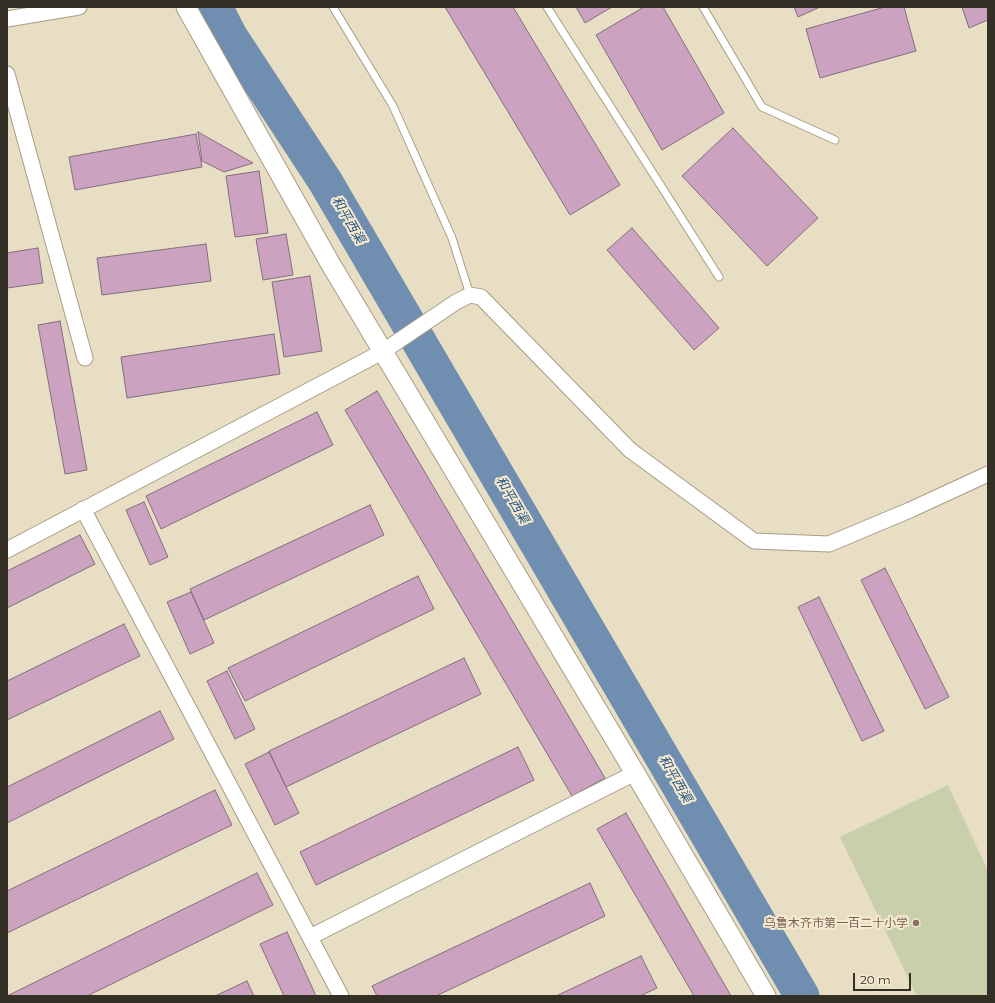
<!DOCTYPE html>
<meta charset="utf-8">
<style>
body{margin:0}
#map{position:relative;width:995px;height:1003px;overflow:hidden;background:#e8dec4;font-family:Montserrat,sans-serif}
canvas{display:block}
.frame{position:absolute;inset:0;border:8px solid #343026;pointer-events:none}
.scale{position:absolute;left:853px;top:973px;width:58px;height:18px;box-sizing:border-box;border:2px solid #343026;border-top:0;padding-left:5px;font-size:12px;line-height:14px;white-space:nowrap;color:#343026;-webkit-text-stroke:3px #f6ebd1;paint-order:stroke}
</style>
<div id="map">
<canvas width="995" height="1003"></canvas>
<div class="frame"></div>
<div class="scale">20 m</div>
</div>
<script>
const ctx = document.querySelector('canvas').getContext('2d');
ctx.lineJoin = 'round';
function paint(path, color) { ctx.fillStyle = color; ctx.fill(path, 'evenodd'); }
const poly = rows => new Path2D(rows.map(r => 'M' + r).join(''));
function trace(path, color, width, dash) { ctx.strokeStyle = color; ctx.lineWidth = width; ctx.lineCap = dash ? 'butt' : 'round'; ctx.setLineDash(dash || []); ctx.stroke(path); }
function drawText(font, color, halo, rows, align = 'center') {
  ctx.font = font + ' Montserrat,"Noto Sans SC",sans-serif'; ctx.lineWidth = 4; ctx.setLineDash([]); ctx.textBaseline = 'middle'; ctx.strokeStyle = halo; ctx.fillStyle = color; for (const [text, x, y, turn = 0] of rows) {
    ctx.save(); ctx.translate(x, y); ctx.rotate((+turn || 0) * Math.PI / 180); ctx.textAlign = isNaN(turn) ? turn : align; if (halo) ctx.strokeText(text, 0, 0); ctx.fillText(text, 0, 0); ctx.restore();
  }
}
const green = poly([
 [948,785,988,871,988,996,917,996,840,837]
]);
const river = poly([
 [215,7,230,36,325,181,802,996]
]);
const building = poly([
 [445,7,513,7,620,185,570,215,445,7],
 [576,7,612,7,585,23,576,7],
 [644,7,663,7,724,113,662,150,596,35,644,7],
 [794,7,820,7,798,17,794,7],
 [885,7,904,7,916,51,820,78,806,29,885,7],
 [962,7,988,7,988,20,969,28,962,7],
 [733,128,818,218,767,266,682,176,733,128],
 [198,132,253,163,224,172,202,161,198,132],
 [196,134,202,167,75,190,69,157,196,134],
 [259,171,268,233,235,237,226,176,259,171],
 [632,228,719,328,694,350,607,250,632,228],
 [286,234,293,275,263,280,256,239,286,234],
 [206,244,211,281,102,295,97,258,206,244],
 [38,248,43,283,7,288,7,253,38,248],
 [310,276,322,351,284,357,272,282,310,276],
 [60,321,87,470,65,474,38,325,60,321],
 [274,334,280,374,127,398,121,357,274,334],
 [377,391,605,778,572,796,345,410,377,391],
 [317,412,333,445,161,529,146,496,317,412],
 [144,502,168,557,150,565,126,510,144,502],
 [370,505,384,535,204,620,190,589,370,505],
 [80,535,95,564,7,608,7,571,80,535],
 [885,568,949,697,925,709,861,580,885,568],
 [418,576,434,609,245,701,228,668,418,576],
 [191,592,214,643,190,654,167,602,191,592],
 [819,597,884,731,862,741,798,607,819,597],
 [124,624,140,656,7,720,7,681,124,624],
 [464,658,481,694,286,787,269,751,464,658],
 [227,671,255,729,235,739,207,681,227,671],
 [160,711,174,739,7,823,7,787,160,711],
 [518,747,534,780,316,885,300,852,518,747],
 [269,752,299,813,275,825,245,764,269,752],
 [215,790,232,825,7,933,7,891,215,790],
 [626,813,731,996,694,996,597,829,626,813],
 [257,873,273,905,87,996,7,996,257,873],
 [590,883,605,916,436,996,377,996,372,986,590,883],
 [287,932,316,996,284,996,260,944,287,932],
 [641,956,657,988,640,996,556,996,641,956],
 [247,981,254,996,215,996,247,981]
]);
const service = poly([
 [333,7,393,106,452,238,470,295],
 [547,7,719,277],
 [703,7,762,107,835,140]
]);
const minor = poly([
 [7,19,79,7],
 [7,74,85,358],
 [83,509,341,996],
 [7,550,382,352,456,302,470,295,481,297,630,450,754,541,829,544,910,510,988,474],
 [310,937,635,773]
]);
const tertiary = poly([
 [186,7,330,263,635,773,766,996]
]);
const markers = [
 [916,923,4,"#8d6e63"]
];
const educationNames = [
 ["乌鲁木齐市第一百二十小学",908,923]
];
const waterNames = [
 ["和平西渠",348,220,60],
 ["和平西渠",512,500,60],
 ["和平西渠",675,779,60]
];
paint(green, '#c9ceab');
trace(river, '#708eaf', 35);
paint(building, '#cba3c0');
trace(building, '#836d7d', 1);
trace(service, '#a69d84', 9);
trace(minor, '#a69d84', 17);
trace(tertiary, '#a69d84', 21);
trace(service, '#fff', 7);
trace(minor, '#fff', 15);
trace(tertiary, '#fff', 19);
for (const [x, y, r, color] of markers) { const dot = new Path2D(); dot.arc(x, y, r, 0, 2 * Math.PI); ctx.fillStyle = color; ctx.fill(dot); trace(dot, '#f6ebd1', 1.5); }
drawText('12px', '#785e54', '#f6ebd1', educationNames, 'right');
drawText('italic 13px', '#255380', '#f6ebd1', waterNames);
</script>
